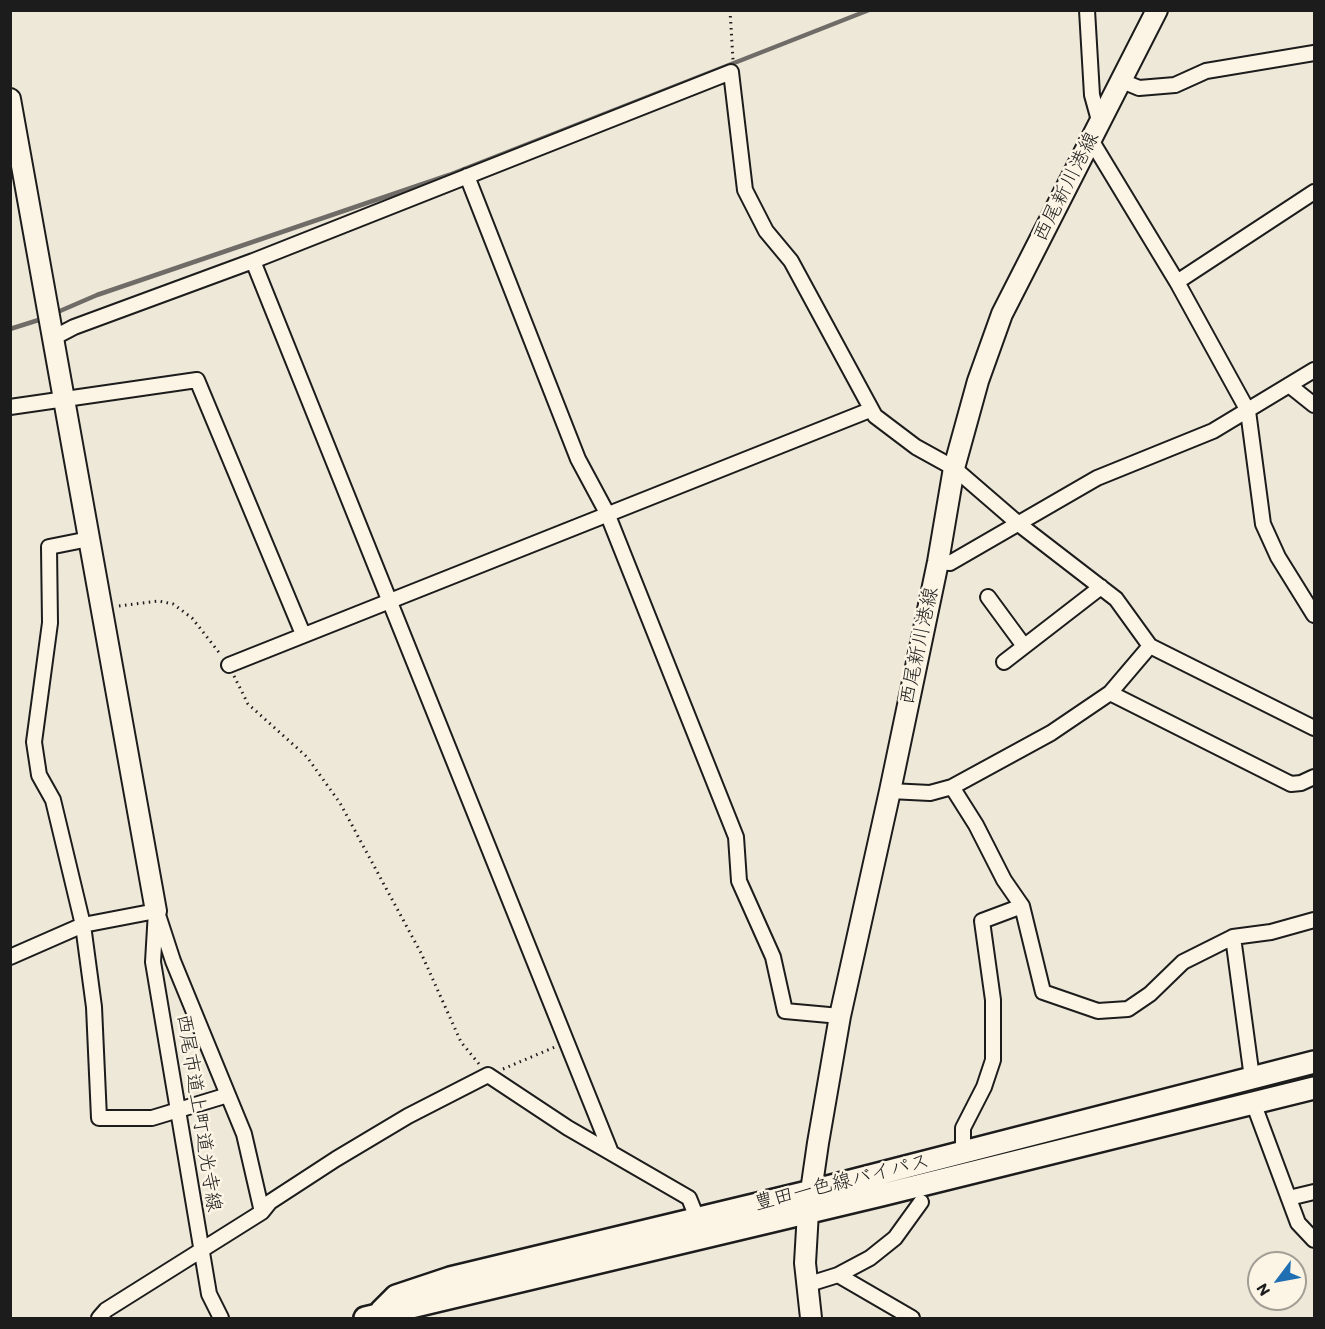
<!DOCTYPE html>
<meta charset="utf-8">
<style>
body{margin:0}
#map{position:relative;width:1325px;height:1329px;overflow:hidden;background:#eee8d9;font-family:Itim,sans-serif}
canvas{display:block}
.frame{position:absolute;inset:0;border:12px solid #1c1c1c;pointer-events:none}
.north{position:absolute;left:1247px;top:1251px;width:60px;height:60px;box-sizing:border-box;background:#fcf5e5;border:2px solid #a29e95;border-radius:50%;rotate:238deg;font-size:16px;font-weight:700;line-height:24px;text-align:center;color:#1c1c1c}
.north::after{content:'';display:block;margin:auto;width:21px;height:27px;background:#1f6fb2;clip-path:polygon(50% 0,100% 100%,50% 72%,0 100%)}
</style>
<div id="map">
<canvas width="1325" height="1329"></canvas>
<div class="frame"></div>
<div class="north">N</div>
</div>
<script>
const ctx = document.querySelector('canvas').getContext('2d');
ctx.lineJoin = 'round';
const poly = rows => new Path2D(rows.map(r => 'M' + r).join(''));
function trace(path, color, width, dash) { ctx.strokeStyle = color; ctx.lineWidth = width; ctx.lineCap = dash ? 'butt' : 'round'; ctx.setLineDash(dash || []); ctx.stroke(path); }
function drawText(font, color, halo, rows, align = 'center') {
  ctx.font = font + ' Itim,"Klee One",sans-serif'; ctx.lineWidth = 5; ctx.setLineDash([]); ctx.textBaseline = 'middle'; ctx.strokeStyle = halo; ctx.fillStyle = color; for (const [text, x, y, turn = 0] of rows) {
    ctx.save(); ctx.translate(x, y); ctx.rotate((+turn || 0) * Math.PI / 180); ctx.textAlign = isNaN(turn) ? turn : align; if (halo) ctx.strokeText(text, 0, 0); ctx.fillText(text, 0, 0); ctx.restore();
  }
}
const stream = poly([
 [53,314,97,295,449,175,869,10],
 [10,329,45,318]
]);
const path = poly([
 [730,10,733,60],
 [119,606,159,601,173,604,192,618,221,655],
 [234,676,248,704,307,757,340,803,421,953,461,1042,479,1064],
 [503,1069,555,1047]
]);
const street = poly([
 [1087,10,1092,95,1100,124],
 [1122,81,1139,88,1175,85,1206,71,1314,53],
 [1091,140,1177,282,1248,411,1263,524,1278,557,1314,615],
 [467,176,578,459,607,513,736,837,739,881,773,957,785,1011,840,1016],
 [253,261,610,1150],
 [1177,282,1314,192],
 [53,338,74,327,253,261,731,72,745,190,766,231,791,261,875,416,916,447,954,468,1020,525,1116,599,1150,646,1314,728],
 [1289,385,1314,405],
 [10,407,197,380,303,634],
 [89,539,49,547,50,623,34,742,39,775,53,800,83,925,94,1007,99,1118,152,1118,228,1095],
 [938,562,950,563,1097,478,1213,431,1314,370],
 [988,597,1024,646],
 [1004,662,1101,587],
 [229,665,870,410],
 [1110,693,1291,784,1301,783,1314,777],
 [952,787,976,825,1004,880,1022,906,1043,992,1098,1011,1128,1009,1150,994,1183,962,1233,937,1271,932,1314,920],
 [890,791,930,793,952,787,1051,733,1110,693,1150,646],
 [156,911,153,962,209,1294,221,1318],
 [159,918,173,961,244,1134,262,1212],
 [1233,937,1252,1078],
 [10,957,83,925,156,911],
 [1256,1104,1257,1113,1298,1223,1314,1240],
 [963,1153,963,1128,984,1087,993,1060,993,1000,982,921,1022,906],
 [1289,1198,1314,1192],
 [838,1275,912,1318],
 [806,1285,838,1275,870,1258,895,1238,921,1202],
 [99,1318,106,1310,262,1212,270,1202,336,1159,408,1116,488,1075,568,1128,689,1198,697,1218]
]);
const secondary = poly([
 [10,99,156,911],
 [811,1318,805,1263,808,1212,818,1143,840,1016,890,791,938,562,954,468,978,381,1002,314,1157,10]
]);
const primary = poly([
 [381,1311,396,1296,450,1278,812,1191,1314,1062],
 [365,1318,881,1195,1314,1088]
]);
const streetNames = [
 ["西尾新川港線",1067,187,-63],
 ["西尾新川港線",920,646,-78],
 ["西尾市道上町道光寺線",198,1113,81],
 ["豊田一色線バイパス",842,1183,-14]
];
trace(stream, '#6f6c67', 4.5);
trace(street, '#1c1c1c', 18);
trace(secondary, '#1c1c1c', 24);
trace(primary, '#1c1c1c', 26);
trace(path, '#1c1c1c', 3, [1.5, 4.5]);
trace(street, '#fcf5e5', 14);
trace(secondary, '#fcf5e5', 20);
trace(primary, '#fcf5e5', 21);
drawText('20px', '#1c1c1c', '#fcf5e5', streetNames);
</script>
